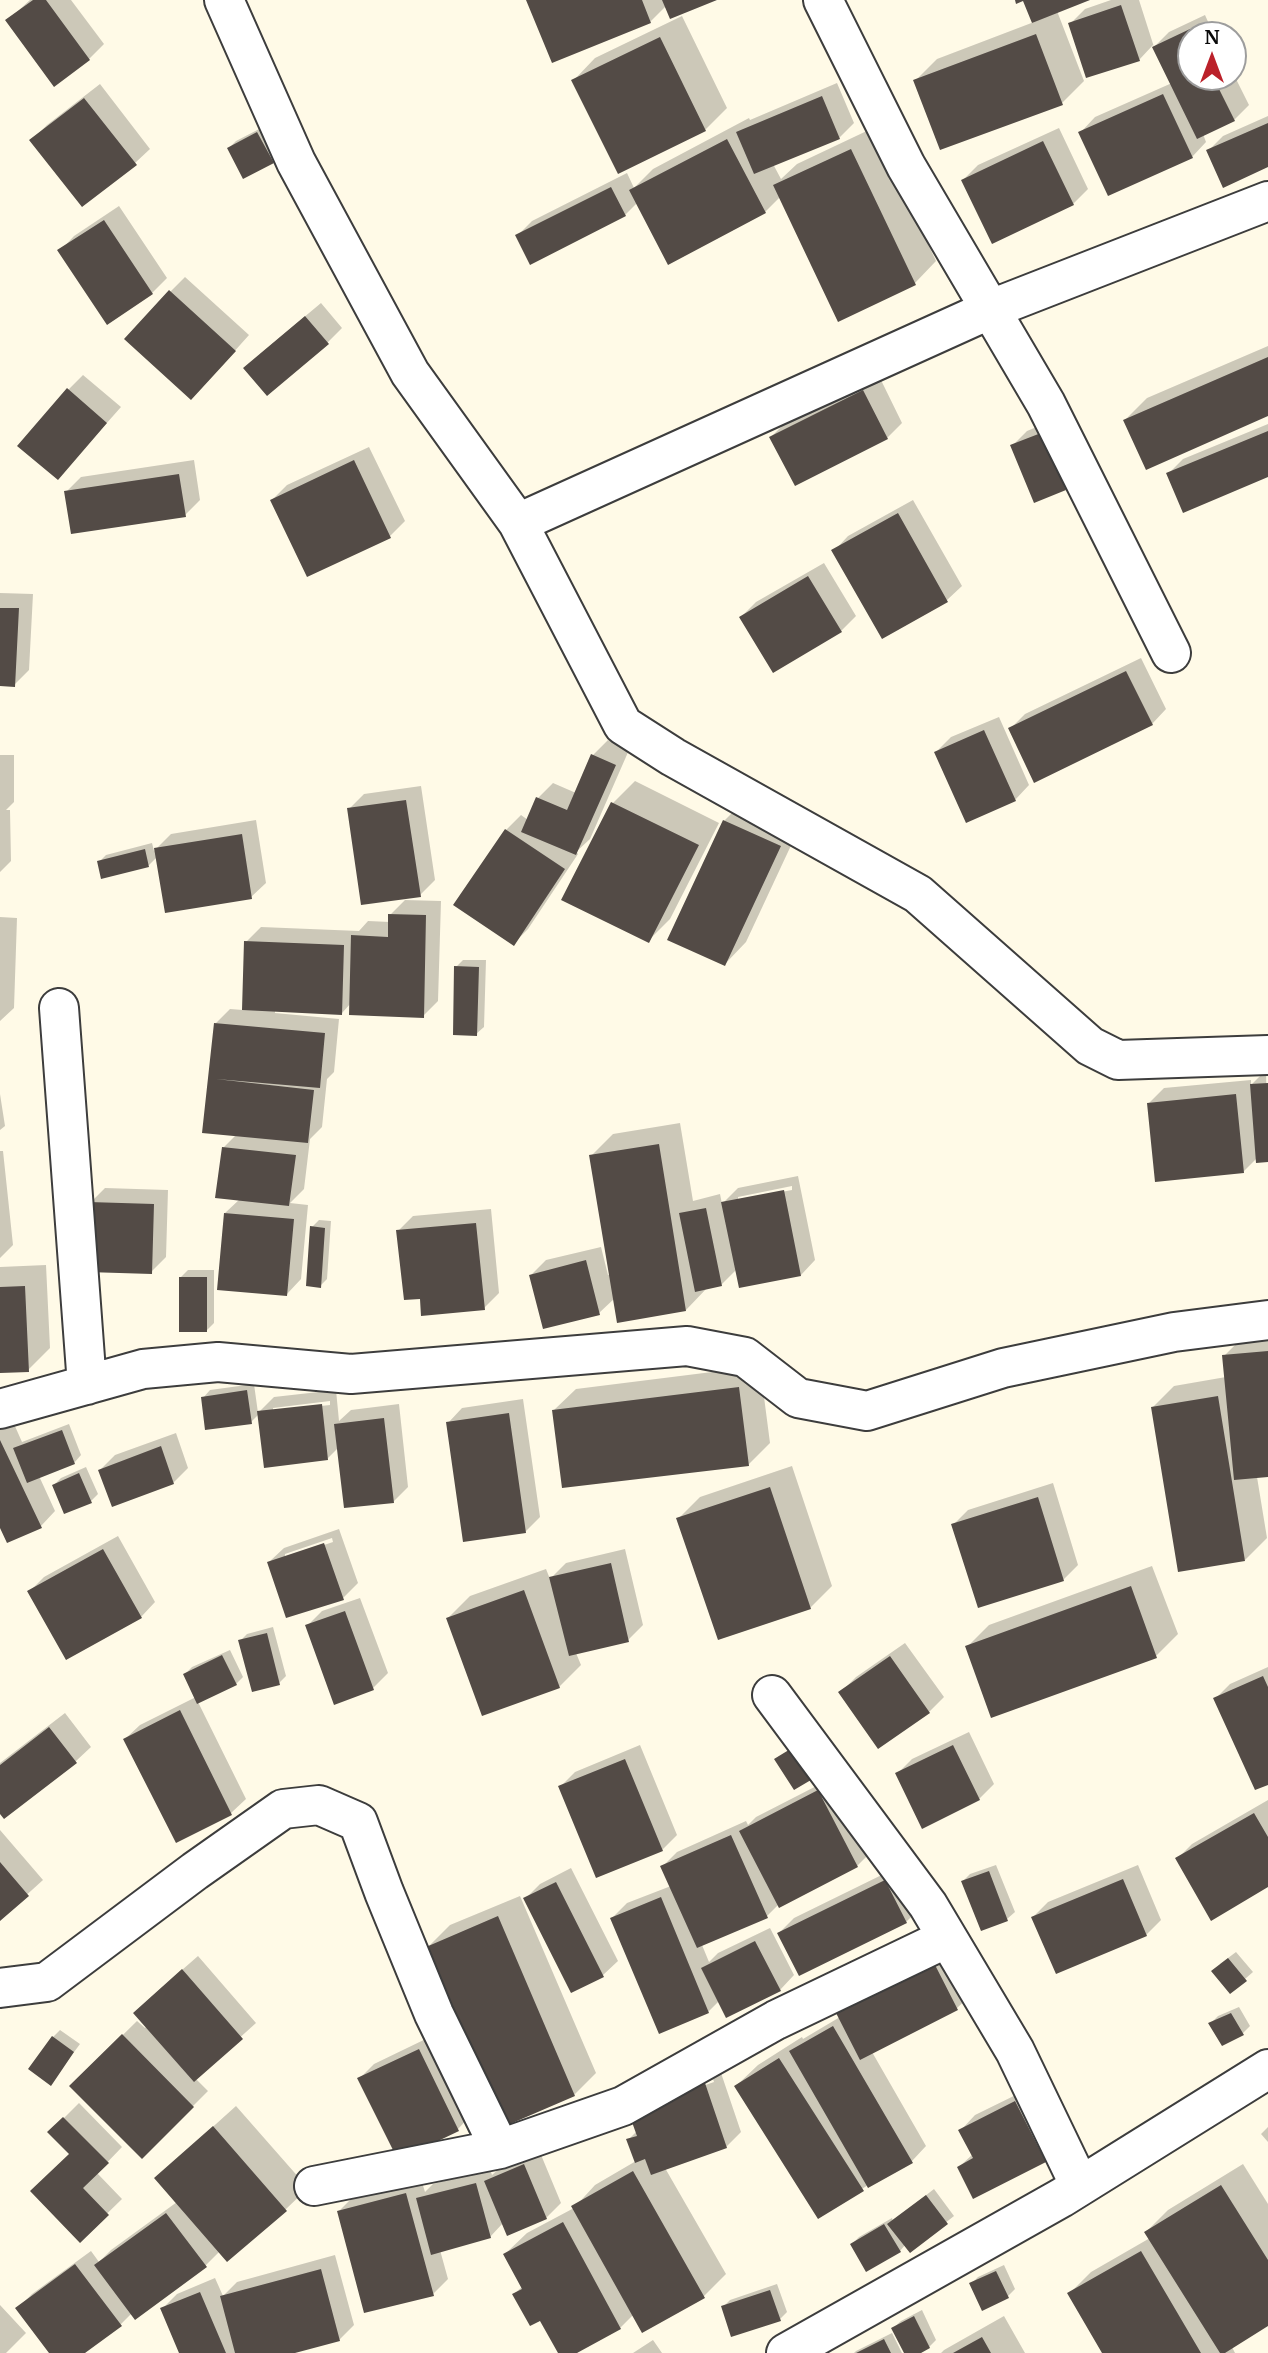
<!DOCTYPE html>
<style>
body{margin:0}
#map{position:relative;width:1268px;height:2353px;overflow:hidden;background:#fffae7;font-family:Merriweather,serif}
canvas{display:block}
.north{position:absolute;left:1177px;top:21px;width:70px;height:70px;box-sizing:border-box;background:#fff;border:2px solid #9d9d9d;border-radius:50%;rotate:0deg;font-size:19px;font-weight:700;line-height:28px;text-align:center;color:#0a0a0a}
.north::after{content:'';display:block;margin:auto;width:24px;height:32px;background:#bb212a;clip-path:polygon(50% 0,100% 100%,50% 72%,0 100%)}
</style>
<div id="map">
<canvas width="1268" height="2353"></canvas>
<div class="north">N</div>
</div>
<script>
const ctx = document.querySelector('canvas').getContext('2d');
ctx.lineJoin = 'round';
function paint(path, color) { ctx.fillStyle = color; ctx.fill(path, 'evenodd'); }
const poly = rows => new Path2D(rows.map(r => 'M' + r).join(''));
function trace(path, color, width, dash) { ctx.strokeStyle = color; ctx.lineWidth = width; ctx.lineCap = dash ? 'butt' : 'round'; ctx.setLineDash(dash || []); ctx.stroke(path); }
const shadow = poly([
 [30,0,71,0,104,44,89,59,7,21],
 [528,0,713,0,666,6,650,22],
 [1025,0,1085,0,1057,11,1084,81,1062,103,915,81,937,59,1034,22],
 [1111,0,1139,0,1154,47,1169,32,1205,15,1214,35,1191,35,1191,77,1233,77,1233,73,1249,105,1234,120,1203,134,1206,142,1192,157,1081,132,1095,117,1172,83,1153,45,1139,60,1070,24,1085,9],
 [682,16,727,108,705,130,574,80,595,58],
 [837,83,854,123,839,138,773,164,781,179,797,164,873,128,936,261,915,283,780,197,765,212,637,203,625,215,531,262,517,236,532,221,627,173,634,188,653,169,749,118,750,120],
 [100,84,150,149,135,163,32,140,47,125],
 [1268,116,1268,165,1208,151,1223,136],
 [265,126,280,154,273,161,229,148,236,141],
 [1059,128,1088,189,1073,204,963,180,978,165],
 [119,206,167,278,152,293,60,251,74,236],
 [185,277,249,335,206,383,170,292],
 [321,303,342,328,327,343,260,354],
 [1268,346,1268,414,1125,420,1147,398],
 [83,375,121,407,58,478,68,390],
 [879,376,902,423,887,438,796,484,771,437,786,422],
 [1056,419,1079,473,1065,488,1012,446,1027,431],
 [1268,424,1268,476,1168,474,1183,459],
 [369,447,405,521,390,536,272,500,287,485],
 [194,460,200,500,185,515,66,492,81,477],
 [913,500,962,586,947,600,883,637,834,551,848,536],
 [824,563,856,616,841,631,741,617,756,602],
 [0,593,33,594,29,670,14,685,0,685],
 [1141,658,1166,709,1152,724,1010,729,1025,714],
 [999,717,1029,785,1015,800,936,752,951,737],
 [608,740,629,750,590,839,576,852,578,854,528,929,513,944,506,830,521,815,528,820,538,798,553,783,576,793,593,755],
 [0,755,14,755,14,802,6,810,10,810,11,861,0,872],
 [635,781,719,823,670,919,648,941,613,803],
 [421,786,435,880,420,895,349,809,364,794],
 [746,799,801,824,746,942,725,964,724,821],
 [256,820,266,883,251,897,158,856,149,865,99,862,106,855,152,843,154,851,171,834],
 [405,900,441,901,438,1001,423,1016,351,1003,342,1013,275,1010,275,1013,339,1019,334,1072,327,1079,322,1127,310,1139,304,1189,290,1203,308,1205,301,1279,287,1294,225,1213,240,1199,223,1148,236,1135,204,1132,215,1024,230,1009,243,1010,246,942,261,927,359,931,368,921,390,922,390,915],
 [0,917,17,918,14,1008,0,1021],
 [463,960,486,960,484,1027,476,1034,456,967],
 [1266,1070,1268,1160,1258,1157,1243,1172,1149,1103,1164,1088,1251,1080,1251,1085],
 [0,1094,5,1126,0,1130],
 [680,1123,693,1201,720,1194,722,1204,738,1188,798,1176,815,1260,801,1275,737,1269,721,1285,708,1287,686,1310,615,1298,599,1313,531,1275,546,1260,601,1247,608,1275,611,1274,591,1156,613,1134],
 [792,1186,792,1190,738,1200,738,1197],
 [0,1151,3,1151,13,1245,0,1258],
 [105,1188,168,1190,166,1257,151,1272,90,1203],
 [491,1209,499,1293,484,1308,422,1297,398,1231,413,1216],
 [319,1220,331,1221,327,1279,320,1286,312,1227],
 [46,1265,50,1348,28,1370,0,1371,0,1267],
 [188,1270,214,1270,214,1323,207,1330,180,1278],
 [1268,1338,1268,1476,1257,1477,1267,1538,1245,1560,1152,1408,1174,1386,1226,1377,1224,1356,1239,1341],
 [760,1366,770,1443,748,1465,554,1410,576,1389],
 [254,1384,258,1413,274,1397,336,1390,339,1421,351,1410,399,1404,408,1487,393,1502,339,1447,327,1459,259,1414,251,1422,203,1398,210,1390],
 [330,1401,330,1405,273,1411,273,1408],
 [523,1399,540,1517,525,1532,448,1423,462,1408],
 [14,1424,22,1442,69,1424,81,1455,74,1463,39,1476,55,1511,41,1526,0,1524,0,1430],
 [176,1433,188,1468,173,1483,100,1470,115,1455],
 [792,1466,832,1586,810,1608,678,1519,700,1497],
 [86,1467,98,1494,91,1501,54,1485,61,1478],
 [1053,1483,1078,1565,1063,1580,953,1525,968,1510],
 [339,1529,358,1583,343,1598,269,1562,284,1548],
 [332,1538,333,1542,285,1558,285,1554],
 [118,1536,155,1602,141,1617,29,1592,44,1577],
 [625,1549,643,1625,628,1640,576,1653,581,1665,559,1687,448,1618,470,1596,546,1569,550,1579,566,1563],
 [1152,1566,1178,1634,1156,1656,967,1647,989,1625],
 [360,1598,388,1673,373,1688,335,1703,307,1626,322,1611],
 [273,1627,286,1676,279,1683,240,1641,247,1634],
 [905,1643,944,1697,929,1712,841,1692,856,1677],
 [230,1650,243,1677,236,1684,198,1702,246,1799,231,1813,177,1841,125,1739,140,1725,196,1697,185,1674,192,1667],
 [1268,1667,1268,1783,1215,1699,1230,1684],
 [65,1713,91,1747,76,1761,4,1817,0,1811,0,1763],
 [969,1732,994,1784,979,1799,897,1774,912,1759],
 [640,1745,677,1835,662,1850,560,1787,575,1772],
 [834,1777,872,1851,857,1866,780,1905,779,1904,767,1916,702,1945,709,1962,718,1953,770,1928,794,1975,780,1990,719,2001,708,2012,612,1918,627,1903,671,1886,662,1867,677,1852,746,1821,748,1825,756,1817],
 [1268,1800,1268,1885,1177,1859,1192,1844],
 [0,1830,43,1880,0,1919],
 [996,1865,1015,1912,1007,1919,982,1929,963,1881,970,1874],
 [1138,1865,1161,1920,1146,1935,1033,1917,1048,1902],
 [900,1866,921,1907,906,1922,779,1933,794,1918],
 [571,1868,618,1961,603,1975,571,1991,525,1899,540,1884],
 [520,1896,596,2073,574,2095,428,1947,450,1925],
 [949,1949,972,1994,957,2008,872,2052,926,2146,912,2161,868,2185,819,2217,736,2086,758,2065,802,2037,803,2039,840,2017,838,2013,853,1998],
 [1236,1952,1253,1972,1230,1992,1220,1964],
 [198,1956,256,2023,195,2078,208,2091,142,2157,71,2086,137,2021,145,2028,147,2026,150,1998],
 [1239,2007,1250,2026,1243,2033,1223,2043,1211,2023,1218,2016],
 [60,2030,80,2044,51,2083,53,2037],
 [434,2035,472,2114,458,2129,359,2079,374,2064],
 [720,2070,741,2132,726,2147,665,2168,726,2274,704,2296,643,2330,634,2314,620,2328,574,2353,560,2353,541,2318,531,2324,514,2294,523,2286,505,2254,527,2233,574,2208,595,2185,636,2161,628,2140,637,2131,630,2111,645,2096],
 [713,2079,714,2082,645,2106,645,2102],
 [1030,2088,1060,2146,1045,2160,959,2167,973,2154,961,2130,975,2115],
 [79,2103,122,2147,97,2173,122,2199,80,2240,71,2154,50,2132],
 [236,2106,308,2188,286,2209,227,2259,220,2251,205,2266,132,2313,120,2325,82,2353,51,2353,17,2309,32,2294,91,2251,99,2262,111,2250,177,2202,156,2178],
 [1268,2127,1268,2142,1261,2134],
 [539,2150,561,2203,546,2218,503,2223,490,2237,440,2250,448,2279,433,2294,339,2211,354,2196,421,2179,425,2192,433,2184,490,2169,492,2175,501,2167],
 [1243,2164,1268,2204,1268,2324,1232,2347,1235,2353,1104,2353,1069,2294,1091,2272,1150,2238,1146,2232,1168,2210],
 [934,2189,954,2216,910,2251,905,2245,900,2251,852,2244,859,2237,892,2218,893,2221],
 [335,2255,354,2325,339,2340,288,2353,181,2353,162,2309,177,2294,215,2278,223,2296,237,2282],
 [1004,2265,1015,2289,1008,2296,983,2308,971,2284,978,2277],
 [777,2284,787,2312,780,2319,723,2307,730,2300],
 [0,2305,26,2333,6,2353,0,2353],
 [922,2310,936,2340,929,2347,917,2353,906,2353,893,2328,901,2321],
 [1004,2316,1025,2353,941,2353,944,2350],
 [892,2333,902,2353,854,2353,856,2351],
 [653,2340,662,2353,633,2353]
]);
const building = poly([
 [33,0,46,0,90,60,54,87,5,20],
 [526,0,642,0,651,23,552,63],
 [662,0,717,0,670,19],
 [1015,0,1090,0,1032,23,1023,1,1016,4],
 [1121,5,1140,61,1086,78,1068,23],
 [1190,29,1193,35,1191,35,1191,77,1213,77,1235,121,1197,139,1152,47],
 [1036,34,1063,105,940,150,913,80],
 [660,37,706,131,618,174,571,80],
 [1163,94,1193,158,1108,196,1078,132],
 [822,96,840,139,754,174,736,132],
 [84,98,137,165,82,207,29,140],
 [1268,123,1268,167,1223,188,1206,150],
 [257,132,274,163,243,179,227,148],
 [727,139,766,213,668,265,629,190],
 [1043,141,1074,205,992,244,961,180],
 [851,149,916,285,838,322,773,185],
 [611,187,626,216,530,265,515,235],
 [104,220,153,294,107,325,57,250],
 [169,290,236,351,191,400,124,339],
 [305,316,329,344,267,396,243,368],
 [1268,357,1268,416,1146,470,1123,420],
 [67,388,107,423,58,480,17,446],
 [863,390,888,439,795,486,769,437],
 [1268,431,1268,477,1183,513,1166,473],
 [1041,433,1066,490,1034,503,1010,445],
 [354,460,391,538,307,577,270,500],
 [179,474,186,517,71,534,64,491],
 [898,513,948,602,882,639,831,550],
 [808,576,842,632,773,673,739,617],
 [0,608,19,608,15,687,0,686],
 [1126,671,1153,725,1034,783,1008,728],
 [984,730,1016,801,966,823,934,752],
 [591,754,616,765,576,855,521,832,536,797,567,810],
 [406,800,421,897,361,905,347,808],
 [611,802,699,845,649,943,561,900],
 [723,820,781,846,725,966,667,940],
 [505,829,565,869,514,946,453,905],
 [242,834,252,899,165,913,154,848],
 [145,849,149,867,101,879,97,861],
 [388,914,426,915,424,1018,349,1015,351,935,388,937],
 [244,941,344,945,342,1015,242,1010],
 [454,966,479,967,477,1036,453,1035],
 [214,1023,325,1033,320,1088,216,1079,314,1090,308,1143,202,1133],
 [1268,1083,1268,1162,1256,1163,1250,1084],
 [1236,1094,1244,1173,1155,1182,1147,1103],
 [659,1144,686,1311,617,1323,589,1155],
 [222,1147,296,1155,289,1206,215,1198],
 [784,1190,801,1276,739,1288,721,1202],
 [89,1202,154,1204,152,1274,87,1272],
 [706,1208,722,1286,695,1292,679,1213],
 [224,1213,294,1219,287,1296,217,1290],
 [476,1223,485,1310,421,1316,420,1299,404,1300,396,1230],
 [310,1226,325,1228,321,1288,306,1286],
 [586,1260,600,1315,543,1329,529,1275],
 [179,1277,207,1277,207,1332,179,1332],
 [25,1286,29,1372,0,1373,0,1287],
 [1268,1351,1268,1477,1234,1480,1222,1355],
 [739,1387,749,1466,562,1488,552,1410],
 [247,1390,252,1424,205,1430,201,1397],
 [1218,1396,1245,1561,1178,1572,1151,1407],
 [322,1404,328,1460,264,1468,257,1411],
 [509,1413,526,1533,463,1542,446,1422],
 [384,1418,394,1503,344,1508,334,1424],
 [62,1430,75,1464,27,1483,13,1448],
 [0,1440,42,1528,7,1543,0,1528],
 [161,1446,174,1484,112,1507,98,1470],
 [79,1473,92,1503,64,1514,52,1485],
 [770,1487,811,1609,718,1640,676,1518],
 [1038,1497,1064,1581,978,1608,951,1524],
 [324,1543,344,1600,286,1618,267,1562],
 [103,1549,142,1618,66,1660,27,1591],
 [611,1563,629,1642,569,1656,549,1577],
 [1131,1586,1157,1658,991,1718,965,1646],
 [524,1590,560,1688,482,1716,446,1618],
 [345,1611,374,1690,334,1705,305,1625],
 [267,1633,280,1685,252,1692,238,1640],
 [222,1655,237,1685,197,1704,183,1674],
 [890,1656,930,1713,878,1749,838,1692],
 [1263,1676,1268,1687,1268,1785,1255,1790,1213,1698],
 [180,1710,232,1815,176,1843,123,1739],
 [49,1727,77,1763,4,1819,0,1814,0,1765],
 [797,1745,816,1777,794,1790,774,1759],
 [953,1745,980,1800,922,1829,895,1773],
 [625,1759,663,1851,596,1878,558,1786],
 [818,1790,858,1867,779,1908,739,1831],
 [1254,1813,1268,1837,1268,1887,1211,1921,1175,1858],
 [731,1835,768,1918,697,1948,660,1866],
 [0,1862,29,1896,0,1921],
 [989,1871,1008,1921,981,1931,961,1881],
 [1123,1879,1147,1936,1056,1974,1031,1917],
 [885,1880,907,1923,799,1976,777,1933],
 [556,1882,604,1977,571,1993,523,1898],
 [661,1897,709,2013,659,2034,610,1918],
 [498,1916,575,2096,503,2127,426,1947],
 [755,1941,781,1991,726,2018,701,1968],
 [1228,1958,1247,1981,1230,1994,1211,1971],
 [934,1963,958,2010,860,2060,836,2013],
 [182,1969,243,2039,194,2082,133,2013],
 [1231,2013,1244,2035,1222,2046,1208,2023],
 [833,2026,913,2163,868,2188,789,2051],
 [122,2034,194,2107,142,2159,69,2086],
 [52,2036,74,2052,51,2086,28,2069],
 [419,2049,459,2131,398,2160,357,2078],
 [779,2058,864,2191,818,2219,734,2086],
 [705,2083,727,2148,651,2175,645,2159,635,2163,626,2139,637,2136,628,2111],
 [1015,2101,1046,2162,973,2199,957,2167,973,2158,958,2130],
 [63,2117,109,2163,83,2188,109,2215,80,2243,30,2191,69,2154,47,2132],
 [213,2126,287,2211,227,2262,154,2178],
 [524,2164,547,2219,507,2236,484,2181],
 [633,2171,705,2298,642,2333,571,2206],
 [476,2183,491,2238,431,2255,416,2198],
 [1221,2185,1268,2260,1268,2326,1225,2353,1220,2353,1144,2232],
 [406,2193,434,2296,364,2313,337,2211],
 [926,2195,948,2224,910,2253,887,2224],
 [166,2213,207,2267,135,2320,94,2265],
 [563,2222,621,2329,577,2353,558,2353,540,2321,530,2326,512,2294,522,2289,503,2254],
 [884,2224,901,2252,866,2272,850,2244],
 [1141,2251,1201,2353,1102,2353,1067,2293],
 [75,2264,122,2326,85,2353,49,2353,15,2308],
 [321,2269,340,2341,295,2353,235,2353,220,2296],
 [996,2271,1009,2298,982,2311,969,2283],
 [770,2290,781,2321,731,2337,721,2306],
 [200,2292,226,2353,179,2353,160,2308],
 [914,2316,930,2348,921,2353,904,2353,891,2328],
 [982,2337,991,2353,953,2353],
 [884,2339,891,2353,856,2353]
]);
const street = poly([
 [224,0,296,162,410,373,518,523,991,309,1268,201],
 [823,0,906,166,1046,404,1171,653],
 [518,523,623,725,673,757,918,894,1090,1046,1118,1060,1268,1055],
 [59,1008,87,1385],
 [0,1409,143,1369,218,1362,351,1374,687,1346,745,1357,798,1398,867,1411,1003,1368,1174,1332,1268,1320],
 [772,1695,928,1905,1015,2051,1080,2186],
 [0,1988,47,1982,195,1871,283,1809,319,1805,358,1822,384,1892,434,2014,500,2149],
 [314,2186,500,2149,623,2106,776,2020,947,1938],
 [786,2353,1061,2198,1268,2069]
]);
paint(shadow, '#0003');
paint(building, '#534b46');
trace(street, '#3d3d3d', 42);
trace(street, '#fff', 38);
</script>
